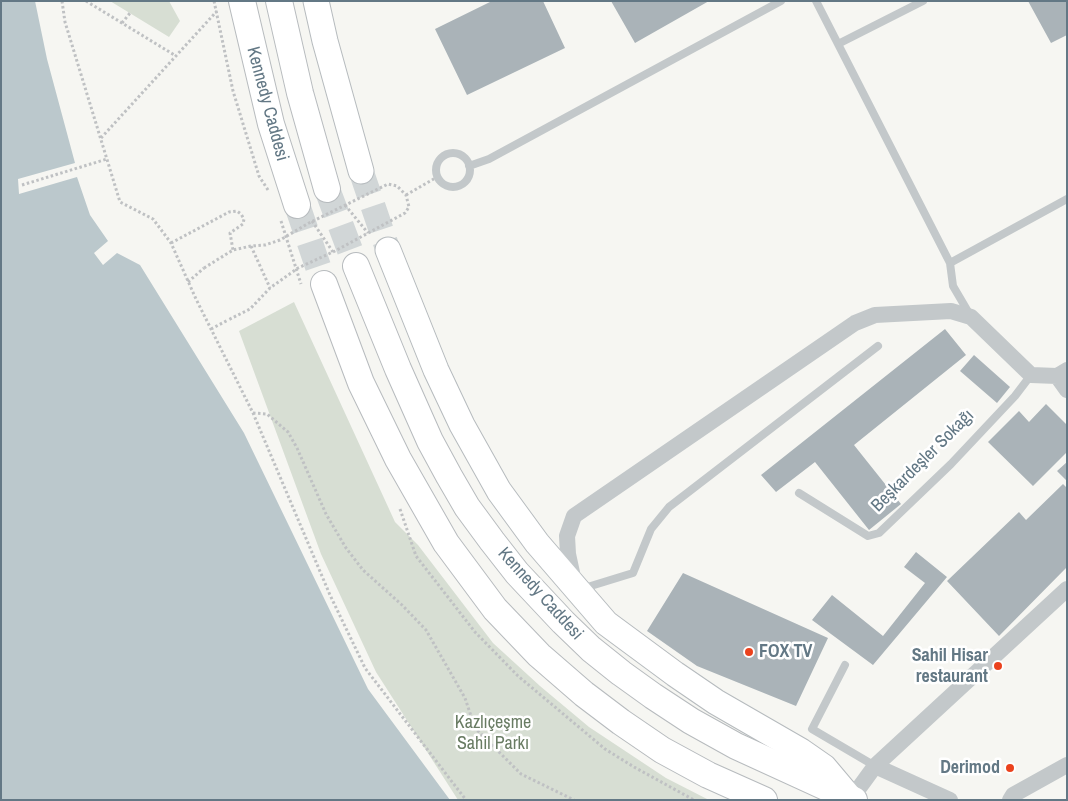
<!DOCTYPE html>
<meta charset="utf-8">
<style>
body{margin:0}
#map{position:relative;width:1068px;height:801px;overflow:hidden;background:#f6f6f2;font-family:"Archivo Narrow",sans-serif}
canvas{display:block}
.frame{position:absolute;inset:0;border:2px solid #637885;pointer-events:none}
</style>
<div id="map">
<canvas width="1068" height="801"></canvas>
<div class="frame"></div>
</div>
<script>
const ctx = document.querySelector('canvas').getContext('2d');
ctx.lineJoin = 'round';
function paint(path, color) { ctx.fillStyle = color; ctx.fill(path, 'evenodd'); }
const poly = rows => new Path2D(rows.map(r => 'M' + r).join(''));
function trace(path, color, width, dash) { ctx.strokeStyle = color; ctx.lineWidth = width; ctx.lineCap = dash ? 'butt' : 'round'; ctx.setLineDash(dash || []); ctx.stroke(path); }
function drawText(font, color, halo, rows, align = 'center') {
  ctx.font = font + ' "Archivo Narrow",sans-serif'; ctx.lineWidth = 5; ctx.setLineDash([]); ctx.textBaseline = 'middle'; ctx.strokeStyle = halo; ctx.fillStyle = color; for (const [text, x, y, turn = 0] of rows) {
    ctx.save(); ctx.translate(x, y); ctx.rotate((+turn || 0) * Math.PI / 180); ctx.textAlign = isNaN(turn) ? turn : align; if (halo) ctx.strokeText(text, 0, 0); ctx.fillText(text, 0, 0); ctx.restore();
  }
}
const green = poly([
 [110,1,169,1,180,21,169,37],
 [294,302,395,522,418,545,493,643,540,686,589,727,666,778,709,800,458,800,376,672,321,554,239,331]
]);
const water = poly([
 [1,1,35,1,47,59,75,163,18,179,19,194,77,177,90,215,108,241,94,253,103,265,117,253,140,265,244,433,368,689,450,800,1,800]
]);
const building = poly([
 [492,1,543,1,565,48,467,95,435,29],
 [611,1,709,1,635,43],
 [1028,1,1067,1,1067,35,1051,43],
 [945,329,966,355,854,445,901,504,869,530,815,462,776,492,761,475],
 [974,355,1010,387,997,403,960,371],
 [1046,404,1067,425,1067,452,1033,486,988,442,1019,411,1029,422],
 [1067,462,1067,481,1057,471],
 [1063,484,1067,488,1067,567,999,636,947,581,1019,512,1026,520],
 [916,552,947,577,873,665,812,620,832,595,883,636,925,583,904,567],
 [683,573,828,638,796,706,697,666,647,631]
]);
const primaryTunnel = poly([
 [361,171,388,250]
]);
const trunkTunnel = poly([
 [327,189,356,266],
 [297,205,324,284]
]);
const path = poly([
 [62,1,65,22,120,202,153,219,171,243,196,299,253,413,330,595,365,668,466,800],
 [86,1,176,56],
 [214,1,233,91,259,176,268,190],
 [122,23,130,13],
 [101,138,217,11],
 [22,185,107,159],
 [406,195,437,177],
 [345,205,368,233],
 [281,221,301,284],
 [312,221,333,252],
 [171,243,216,219,229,212,237,211,241,214,244,219,243,224,230,233,233,250],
 [251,246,270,288],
 [188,282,204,268],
 [211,329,228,320],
 [253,413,267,414,288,432,297,448,326,514,346,548,363,570,402,605,426,630,465,698,475,728,521,774,574,800],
 [400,509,416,556,475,632,518,676,605,749,634,767,694,800]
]);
const service = poly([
 [816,1,950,263,953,286,970,315],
 [838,44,923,1],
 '436 170a17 17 0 1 1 34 0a17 17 0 1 1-34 0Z',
 [469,166,489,159,781,1],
 [950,263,1067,199],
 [799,493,868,536,879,533,951,464,1015,396,1031,375],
 [581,589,633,573,651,529,669,507,878,346],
 [845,665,812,729,875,766]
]);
const minor = poly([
 [1057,376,1067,390],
 [574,582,568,554,567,536,574,516,855,323,875,315,951,311,971,317,1031,375,1057,376,1067,370],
 [875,766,950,800],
 [851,799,875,766,1067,589],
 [1010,800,1013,795,1067,765]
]);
const primary = poly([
 [316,1,325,41,361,171],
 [388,250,436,370,462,425,499,491,537,543,606,623,675,674,716,702,801,751,824,767,851,799]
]);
const trunk = poly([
 [242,1,271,124,297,205],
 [279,1,300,93,327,189],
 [356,266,398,369,430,441,449,476,467,507,492,541,517,573,563,622,591,649,621,673,653,696,691,721,736,746,854,800],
 [324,284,361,383,398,459,446,543,495,609,539,655,584,694,621,722,662,750,708,775,764,800]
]);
const pathBridge = poly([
 [204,268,233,250,251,246,265,245,280,240,309,223,388,184,397,186,406,195,409,207,405,213,335,251,298,268,270,288,250,309,228,320]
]);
const markers = [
 [749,652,5,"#eb421d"],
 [998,666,5,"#eb421d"],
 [1010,768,5,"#eb421d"]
];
const streetNames = [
 ["Kennedy Caddesi",267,104,75],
 ["Beşkardeşler Sokağı",923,461,-45],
 ["Kennedy Caddesi",540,594,48]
];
const poiNames = [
 ["FOX TV",759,652,"left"],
 ["Sahil Hisar",988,656],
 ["restaurant",988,677],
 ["Derimod",1000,768]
];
const parkNames = [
 ["Kazlıçeşme",493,723],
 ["Sahil Parkı",493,744]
];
paint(green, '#d7ded3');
paint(water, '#bbc8cc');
paint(building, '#aab3b8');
trace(primaryTunnel, '#d1d6d7', 25, [25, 12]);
trace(trunkTunnel, '#d1d6d7', 26, [26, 13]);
trace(primary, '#b6bbbe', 27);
trace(trunk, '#b7bbbe', 28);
trace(path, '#bfc1c3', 3, [2.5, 2.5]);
trace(service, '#c3c8ca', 8);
trace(minor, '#c3c8ca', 16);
trace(primary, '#fff', 25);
trace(trunk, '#fff', 26);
trace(pathBridge, '#bfc1c3', 3, [2.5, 2.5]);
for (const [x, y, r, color] of markers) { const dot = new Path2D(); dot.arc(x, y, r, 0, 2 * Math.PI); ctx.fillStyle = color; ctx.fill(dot); trace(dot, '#fff', 2); }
drawText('18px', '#637885', '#fff', streetNames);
drawText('bold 18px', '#637885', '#fff', poiNames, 'right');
drawText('18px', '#697c63', '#fff', parkNames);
</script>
